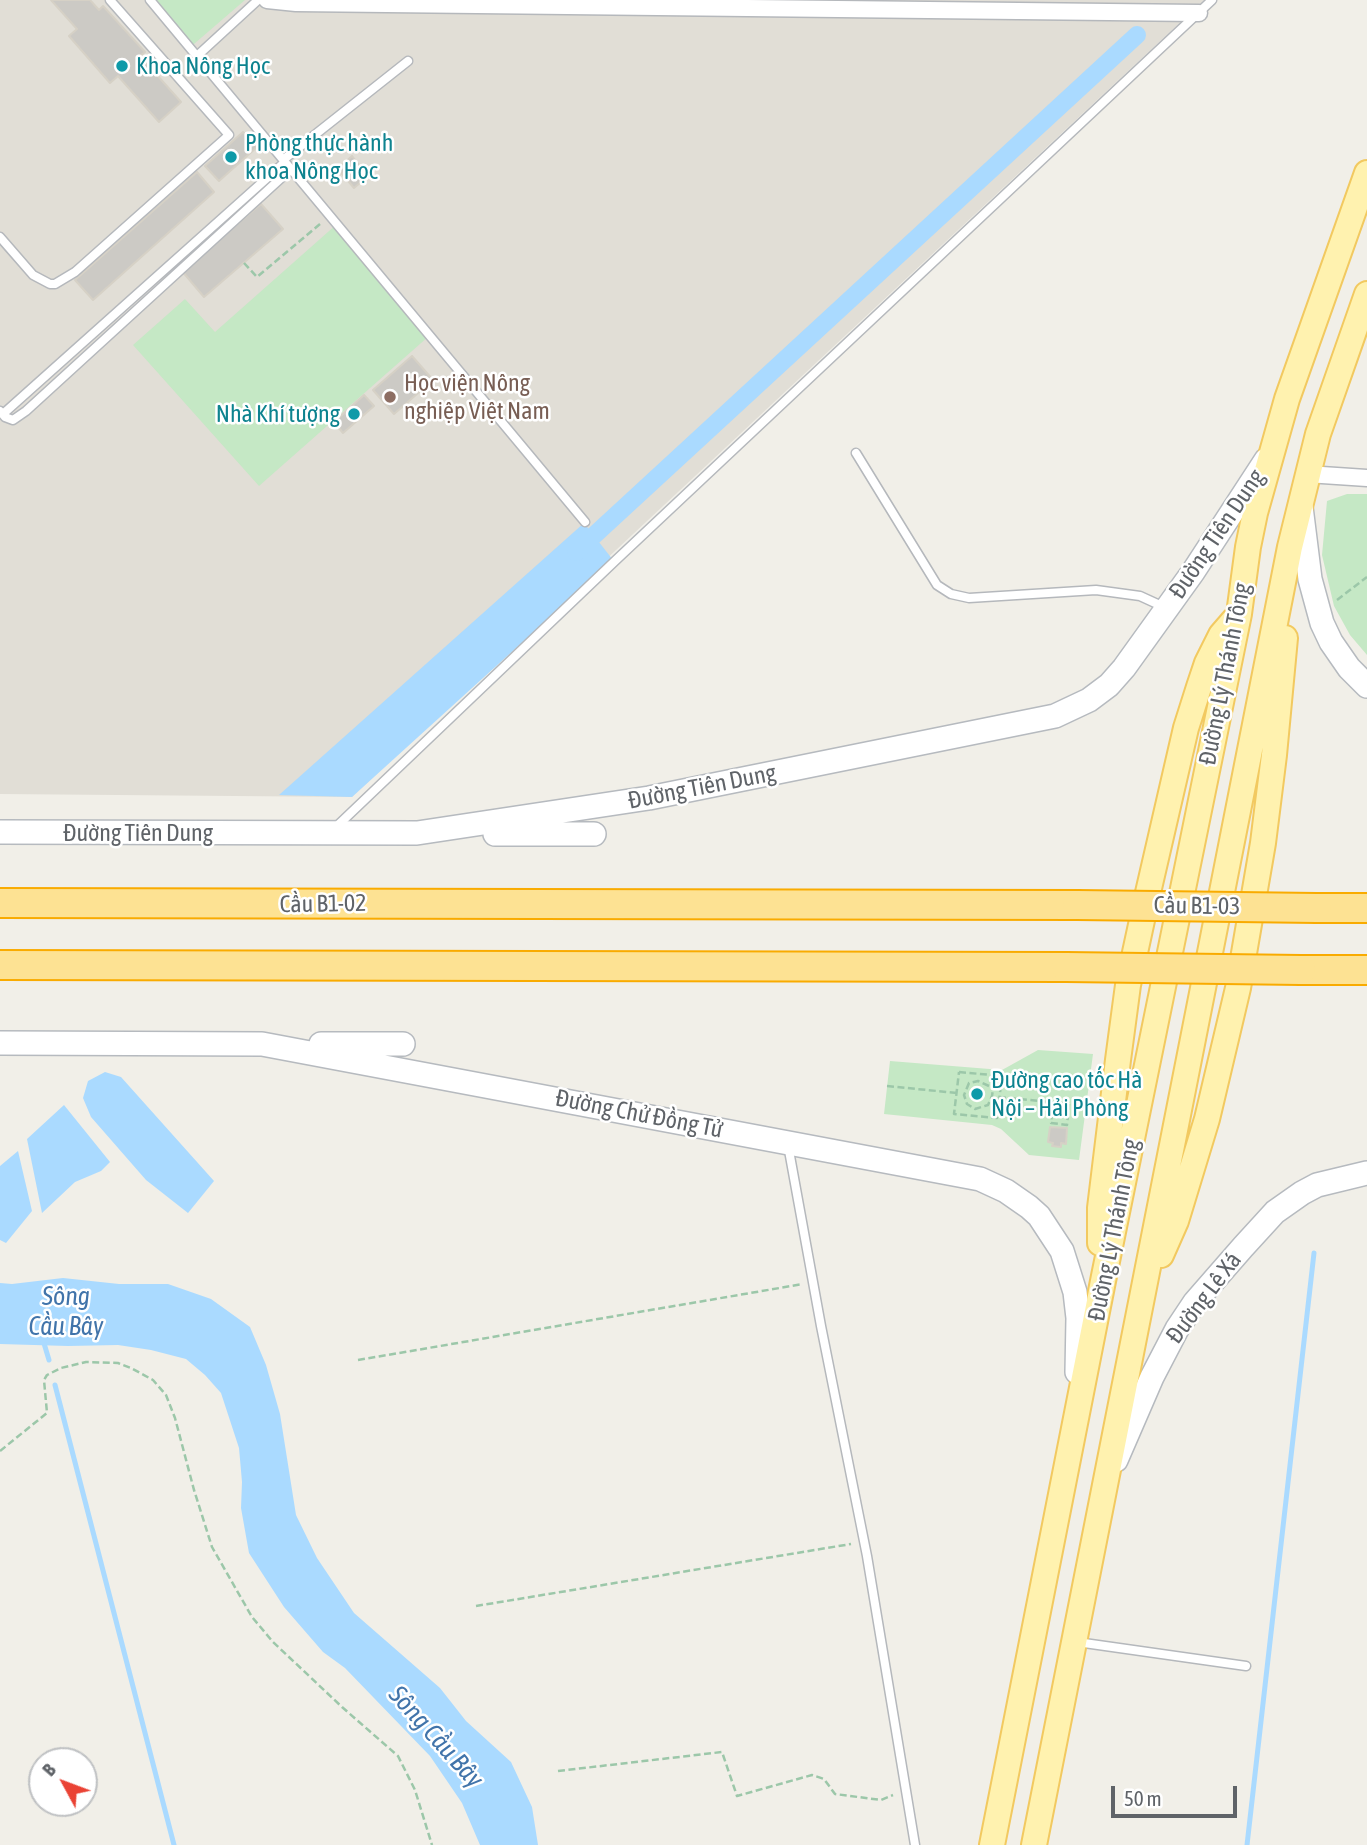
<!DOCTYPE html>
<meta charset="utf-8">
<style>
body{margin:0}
#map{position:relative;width:1367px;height:1845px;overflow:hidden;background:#f1efe8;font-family:"Asap Condensed",sans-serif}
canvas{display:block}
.north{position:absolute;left:28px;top:1747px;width:70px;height:70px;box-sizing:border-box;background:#fff;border:2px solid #bfc1c3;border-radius:50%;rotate:311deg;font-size:19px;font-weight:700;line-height:28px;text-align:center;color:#5f6368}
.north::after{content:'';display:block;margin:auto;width:24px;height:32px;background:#ea4335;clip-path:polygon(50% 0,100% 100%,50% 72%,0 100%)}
.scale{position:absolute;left:1111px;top:1786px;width:126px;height:32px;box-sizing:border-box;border:4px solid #5f6368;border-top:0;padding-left:9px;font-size:21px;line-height:24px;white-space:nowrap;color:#5f6368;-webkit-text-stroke:5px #fff;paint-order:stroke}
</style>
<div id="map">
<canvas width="1367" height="1845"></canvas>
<div class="north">B</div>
<div class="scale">50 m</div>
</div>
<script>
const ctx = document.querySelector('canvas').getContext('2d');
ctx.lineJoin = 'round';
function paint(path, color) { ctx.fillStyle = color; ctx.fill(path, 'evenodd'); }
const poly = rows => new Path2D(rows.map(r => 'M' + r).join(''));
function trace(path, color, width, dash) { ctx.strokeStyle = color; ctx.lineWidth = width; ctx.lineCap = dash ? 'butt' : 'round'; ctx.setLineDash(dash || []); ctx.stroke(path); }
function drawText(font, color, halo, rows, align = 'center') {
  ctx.font = font + ' "Asap Condensed",sans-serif'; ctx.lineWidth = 5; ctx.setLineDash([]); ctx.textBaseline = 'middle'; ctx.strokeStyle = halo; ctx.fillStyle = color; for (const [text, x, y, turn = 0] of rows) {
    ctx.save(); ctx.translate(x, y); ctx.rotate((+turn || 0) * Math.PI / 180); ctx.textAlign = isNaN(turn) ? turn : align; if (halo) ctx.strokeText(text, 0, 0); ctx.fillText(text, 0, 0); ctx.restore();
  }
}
const education = poly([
 [0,0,1204,0,352,797,0,794]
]);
const green = poly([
 [147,0,245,0,187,50],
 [337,224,429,336,259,486,133,345,185,299,215,332],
 [1347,494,1367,494,1367,655,1350,635,1334,606,1322,555,1327,501],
 [1038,1050,1093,1054,1079,1160,1029,1155,1001,1129,992,1125,884,1114,890,1061,1002,1070]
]);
const water = poly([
 [584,523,613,560,352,797,279,795],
 [105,1072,121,1077,214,1181,188,1213,146,1180,91,1117,83,1098,88,1081],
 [64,1105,110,1162,101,1171,75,1182,42,1213,27,1139],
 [18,1151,32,1211,6,1243,0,1240,0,1166],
 [63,1278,119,1284,168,1284,211,1299,250,1327,266,1365,280,1414,296,1515,317,1558,354,1613,440,1688,466,1721,511,1762,532,1807,538,1845,480,1845,462,1803,430,1756,345,1668,323,1652,284,1607,249,1553,241,1508,242,1482,239,1448,221,1393,205,1375,186,1359,151,1350,118,1345,68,1346,0,1344,0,1283,12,1284]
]);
const stream = poly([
 [43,1340,49,1360],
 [55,1385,174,1845],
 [1247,1845,1314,1253]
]);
const canal = poly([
 [576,552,1137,35]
]);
const building = poly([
 [51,0,90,0,99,10,103,6,145,52,140,56,181,102,159,122,118,76,110,83,69,36,77,29,51,0],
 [243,132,257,147,219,181,205,166,243,132],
 [352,156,368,176,354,188,338,169,352,156],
 [197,172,214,192,93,300,75,280,197,172],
 [261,204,283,229,204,297,182,271,261,204],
 [412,356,433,380,394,414,373,390,412,356],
 [364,395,374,406,343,433,334,422,364,395],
 [1050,1127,1067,1128,1066,1144,1061,1143,1061,1147,1052,1146,1053,1143,1048,1142,1050,1127]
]);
const path = poly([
 [244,263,257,277,320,224],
 [1337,600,1367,577],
 [959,1072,1002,1076,997,1118,954,1114,959,1072],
 [887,1086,957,1093],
 [989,1086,978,1081,969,1083,964,1095,967,1104,975,1109,988,1105,992,1096,995,1075],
 [999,1097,1093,1106],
 [1053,1102,1051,1123,1067,1125,1069,1104],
 [358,1360,803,1284],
 [0,1451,47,1413,44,1380,47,1375,61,1368,86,1362,118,1363,131,1368,153,1380,166,1395,175,1418,194,1490,212,1547,252,1617,273,1642,342,1707,398,1756,415,1790,432,1845],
 [476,1606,851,1544],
 [558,1771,722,1752,737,1796,812,1775,824,1779,835,1794,881,1800,893,1795]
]);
const lane = poly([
 [150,0,585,522],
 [197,56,258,0],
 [283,160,408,61],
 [0,237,33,275,50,284,55,284,75,272,229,135,110,0],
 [0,411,5,417,13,420,26,411,291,169],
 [3,414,285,162],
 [856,453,937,585,951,594,969,598,1096,590,1140,596,1164,607],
 [336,827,616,560,1212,0],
 [788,1145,821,1326,867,1556,915,1845],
 [1077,1642,1246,1666]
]);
const street = poly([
 [267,0,296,3,1199,13],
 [1307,474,1367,478]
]);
const secondary = poly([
 [1301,507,1310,579,1322,623,1331,642,1349,668,1367,686],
 [0,832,417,833,649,798,1055,716,1089,700,1109,685,1124,668,1193,572,1266,460],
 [495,834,594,834],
 [0,1043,262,1044,980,1179,1006,1191,1029,1207,1039,1216,1062,1251,1075,1292,1078,1318,1077,1372],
 [321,1044,403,1044],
 [1116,1460,1152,1377,1177,1329,1195,1302,1243,1247,1275,1212,1302,1193,1317,1185,1367,1173]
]);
const primary = poly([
 [1100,1243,1100,1208,1118,1060,1128,985,1147,897,1186,728,1199,687,1207,663,1221,635,1234,620],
 [1161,1255,1176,1221,1207,1119,1238,988,1263,843,1274,755,1285,638],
 [992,1845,1104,1276,1239,614,1248,547,1255,513,1287,399,1367,173],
 [1034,1845,1290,547,1318,434,1367,294]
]);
const highway = poly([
 [0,903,1077,905],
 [1317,908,1367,908],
 [0,965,1066,967],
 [1301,970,1367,970]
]);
const highwayBridge = poly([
 [1077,905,1317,908],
 [1066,967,1301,970]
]);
const markers = [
 [122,66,7,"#0f9aa8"],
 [231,157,7,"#0f9aa8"],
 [390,397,7,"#8d6e63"],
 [354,414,7,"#0f9aa8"],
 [977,1094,7,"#0f9aa8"]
];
const cultureNames = [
 ["Khoa Nông Học",136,66],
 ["Phòng thực hành",245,143],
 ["khoa Nông Học",245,171],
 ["Nhà Khí tượng",340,414,"right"],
 ["Đường cao tốc Hà",991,1080],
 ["Nội – Hải Phòng",991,1108]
];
const educationNames = [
 ["Học viện Nông",404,383],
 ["nghiệp Việt Nam",404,411]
];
const streetNames = [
 ["Đường Tiên Dung",1217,534,-56],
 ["Đường Lý Thánh Tông",1225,674,-79],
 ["Đường Tiên Dung",702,787,-11],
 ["Đường Tiên Dung",138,833],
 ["Cầu B1-02",323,904,-1],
 ["Cầu B1-03",1197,906,1],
 ["Đường Chử Đồng Tử",639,1114,11],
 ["Đường Lý Thánh Tông",1114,1230,-79],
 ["Đường Lê Xá",1204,1298,-53]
];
const waterNames = [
 ["Sông",66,1297],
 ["Cầu Bây",66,1327],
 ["Sông Cầu Bây",436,1737,48]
];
paint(education, '#e1ded6');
paint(green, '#c5e8c5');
paint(water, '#aadaff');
trace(stream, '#aadaff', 5);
trace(canal, '#aadaff', 18);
paint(building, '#cccac5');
trace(building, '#d6d1c6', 2);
trace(lane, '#b5b8bc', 11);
trace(street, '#b5b8bc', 19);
trace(secondary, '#b6babf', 26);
trace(primary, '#f2c960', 28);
trace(highway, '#f9ab00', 32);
trace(path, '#9cc7a9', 2.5, [7, 3.5]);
trace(lane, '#fff', 8);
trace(street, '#fff', 16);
trace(secondary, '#fff', 23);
trace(primary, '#fff2af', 24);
trace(highway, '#fde293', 28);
trace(highwayBridge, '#f9ab00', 32, []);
trace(highwayBridge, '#fde293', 28);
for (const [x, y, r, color] of markers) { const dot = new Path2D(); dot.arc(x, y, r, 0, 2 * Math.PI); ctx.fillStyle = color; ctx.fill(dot); trace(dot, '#fff', 2.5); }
drawText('24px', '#0d838f', '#fff', cultureNames, 'left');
drawText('24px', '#785e54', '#fff', educationNames, 'left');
drawText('24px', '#5f6368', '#fff', streetNames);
drawText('italic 26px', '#4174aa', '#fff', waterNames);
</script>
